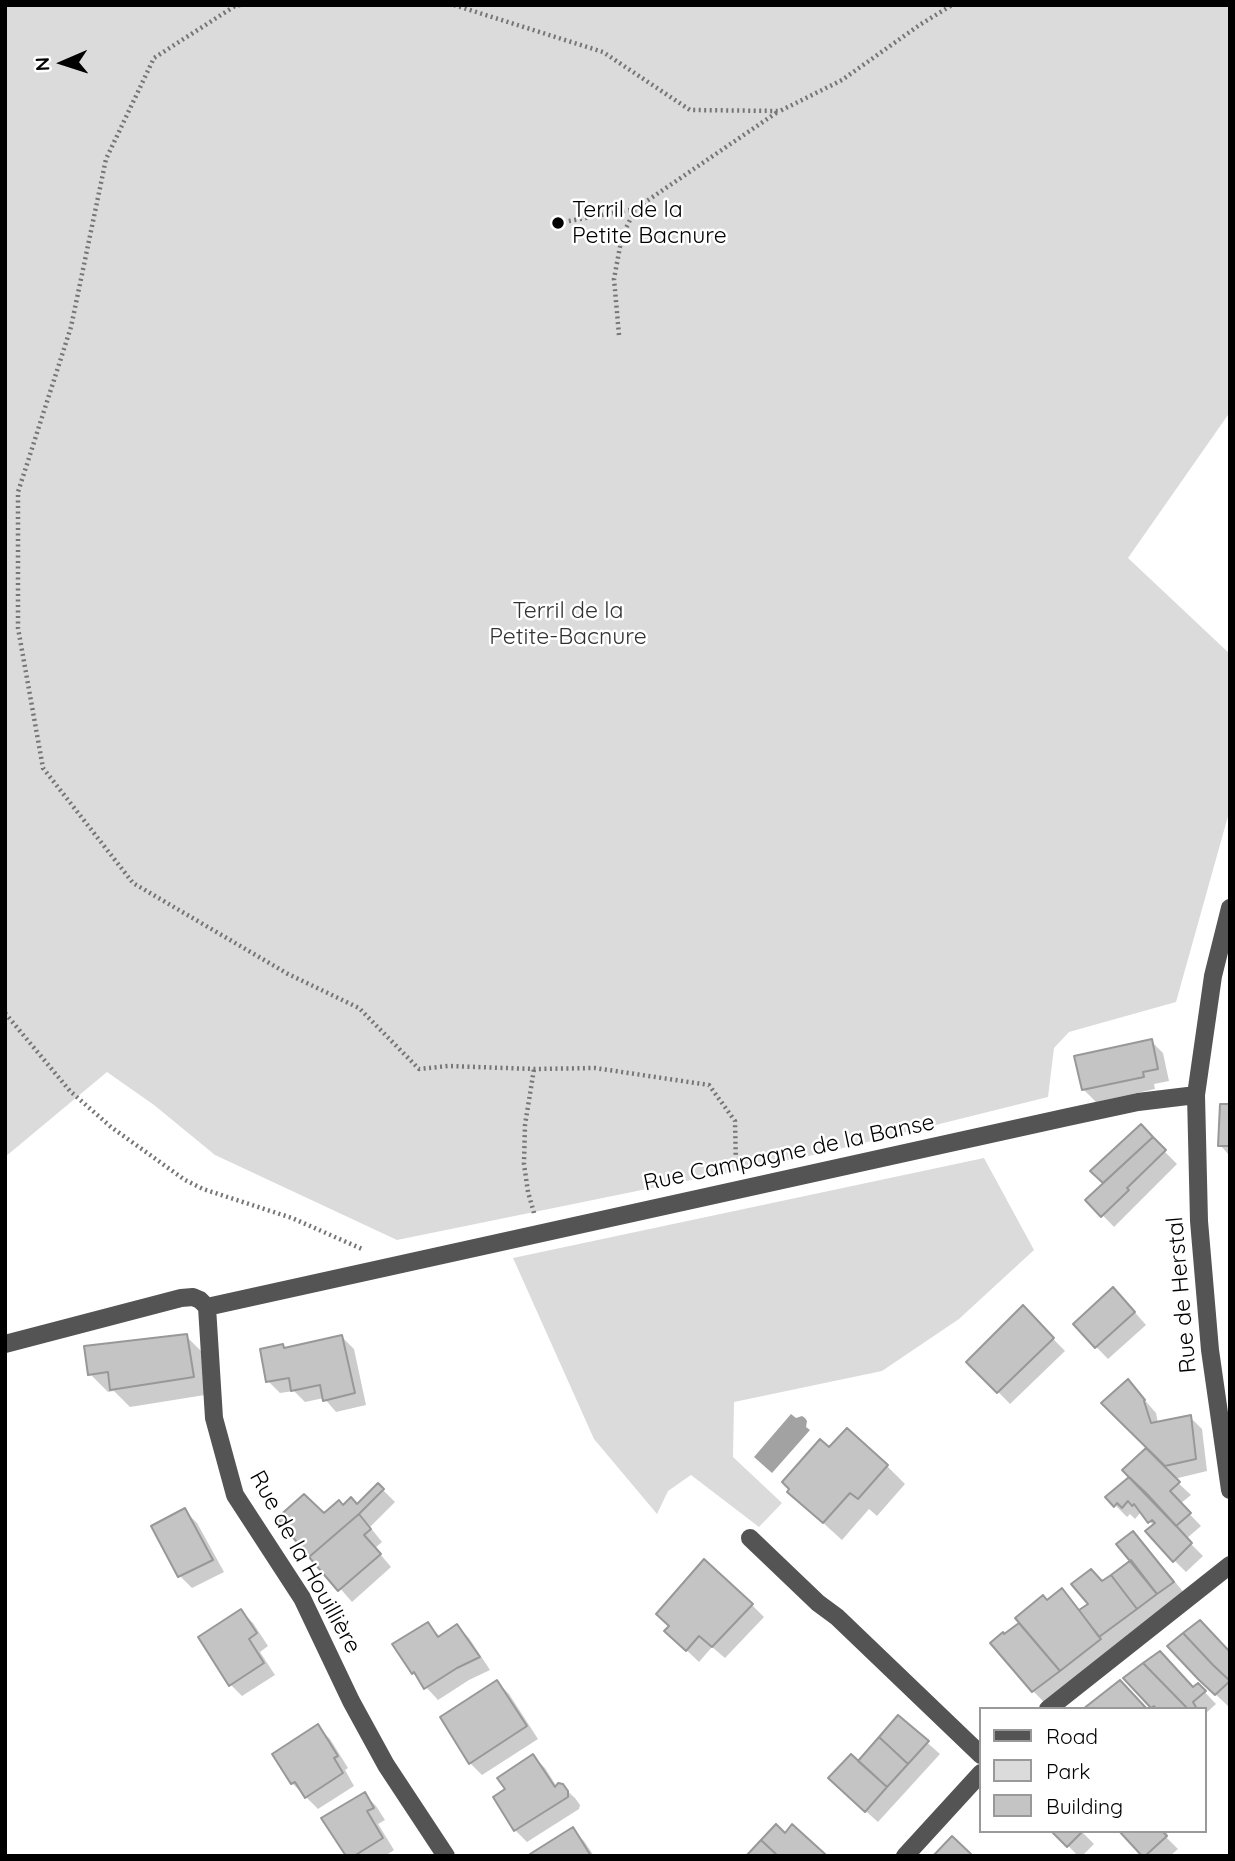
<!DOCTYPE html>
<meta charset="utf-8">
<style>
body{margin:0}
#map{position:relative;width:1235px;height:1861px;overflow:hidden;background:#fff;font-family:Quicksand,sans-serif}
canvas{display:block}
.frame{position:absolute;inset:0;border:7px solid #000;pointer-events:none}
.legend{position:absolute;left:979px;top:1707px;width:228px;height:126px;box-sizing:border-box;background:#fff;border:2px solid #999;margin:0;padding:9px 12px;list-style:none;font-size:21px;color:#000}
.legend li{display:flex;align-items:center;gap:14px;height:35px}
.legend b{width:35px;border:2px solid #999}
.north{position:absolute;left:28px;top:28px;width:70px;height:70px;-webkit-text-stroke:5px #fff;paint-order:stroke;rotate:267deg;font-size:19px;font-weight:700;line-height:28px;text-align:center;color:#000}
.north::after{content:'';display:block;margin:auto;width:24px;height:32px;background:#000;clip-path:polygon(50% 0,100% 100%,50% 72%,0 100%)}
</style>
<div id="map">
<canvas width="1235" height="1861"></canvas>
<div class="frame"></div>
<ul class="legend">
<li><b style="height:9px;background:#545454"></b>Road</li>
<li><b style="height:19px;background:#dbdbdb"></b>Park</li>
<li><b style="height:19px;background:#c4c4c4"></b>Building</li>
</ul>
<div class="north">N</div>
</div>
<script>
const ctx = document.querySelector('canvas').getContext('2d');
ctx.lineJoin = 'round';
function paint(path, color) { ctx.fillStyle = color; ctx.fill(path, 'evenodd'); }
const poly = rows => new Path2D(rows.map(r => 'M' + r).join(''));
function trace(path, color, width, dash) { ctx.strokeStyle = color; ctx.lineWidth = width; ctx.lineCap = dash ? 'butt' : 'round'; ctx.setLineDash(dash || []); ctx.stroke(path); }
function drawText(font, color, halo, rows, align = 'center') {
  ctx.font = font + ' Quicksand,sans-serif'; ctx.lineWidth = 5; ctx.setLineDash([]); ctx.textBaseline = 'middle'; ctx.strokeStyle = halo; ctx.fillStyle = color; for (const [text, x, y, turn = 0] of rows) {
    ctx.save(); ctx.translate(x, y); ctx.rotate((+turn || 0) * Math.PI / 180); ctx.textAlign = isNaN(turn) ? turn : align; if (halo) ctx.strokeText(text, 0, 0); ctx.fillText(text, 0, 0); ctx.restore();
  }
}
const green = poly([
 [5,5,1230,5,1230,412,1128,558,1230,654,1230,809,1176,1002,1069,1032,1054,1048,1048,1097,823,1153,397,1240,215,1155,154,1105,107,1072,5,1157],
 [984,1158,1034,1250,959,1319,882,1371,734,1402,733,1457,782,1503,759,1527,691,1475,668,1491,657,1514,594,1439,513,1258]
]);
const water = poly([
 [791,1414,796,1418,802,1416,805,1418,807,1421,806,1427,810,1430,772,1473,754,1457]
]);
const shadow = poly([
 [1151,1041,1163,1053,1169,1081,1154,1084,1155,1089,1096,1102,1083,1089],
 [1230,1106,1230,1156,1220,1145],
 [1140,1127,1177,1164,1114,1227,1088,1200,1106,1184,1093,1171],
 [1125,1301,1146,1325,1108,1359,1075,1325],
 [1023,1308,1065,1351,1010,1404,969,1362],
 [186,1336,204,1354,211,1394,130,1407,114,1391,108,1392,90,1374],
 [342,1337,354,1349,366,1405,336,1412,324,1398,305,1402,294,1391,280,1393,268,1381,283,1346,286,1349],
 [1128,1381,1156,1413,1158,1423,1190,1417,1202,1429,1207,1471,1174,1479,1191,1495,1180,1504,1201,1526,1186,1539,1203,1556,1186,1572,1174,1560,1154,1526,1141,1512,1135,1519,1130,1514,1127,1517,1107,1497,1131,1478,1125,1470,1148,1449],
 [829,1449,887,1466,905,1484,877,1516,869,1509,842,1540,789,1492],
 [378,1485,395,1502,370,1527,382,1542,375,1548,391,1567,352,1602,279,1518,324,1516,343,1507,357,1506],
 [185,1511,197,1523,224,1572,192,1588,180,1576],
 [1133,1533,1145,1545,1185,1594,1045,1703,1033,1691,1004,1636,1062,1591,1081,1612,1091,1604,1102,1583,1133,1560],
 [752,1605,764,1617,725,1658,712,1647,699,1662,679,1643],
 [241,1611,253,1623,268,1646,260,1652,275,1675,242,1696,230,1684],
 [428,1624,440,1637,457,1626,469,1638,490,1670,469,1680,438,1700,413,1673,394,1645],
 [1230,1653,1230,1704,1228,1706,1212,1691],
 [1126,1679,1194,1689,1198,1685,1216,1704,1205,1714,1205,1709,1155,1709],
 [497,1682,509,1694,538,1739,482,1775,470,1763],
 [899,1718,940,1754,878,1822,842,1790],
 [318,1727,330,1739,348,1768,345,1770,354,1786,318,1809,292,1783],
 [533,1756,545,1768,557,1787,562,1786,575,1798,580,1805,579,1809,527,1842,515,1830,508,1790],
 [364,1794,376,1806,385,1820,378,1824,394,1850,385,1856,348,1856],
 [572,1829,584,1841,594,1856,533,1856],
 [1054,1831,1081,1831,1094,1844,1082,1856,1078,1856],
 [1120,1831,1165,1831,1168,1835,1166,1837,1178,1849,1170,1856,1144,1856]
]);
const building = poly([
 [1152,1039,1158,1069,1143,1072,1144,1077,1082,1090,1074,1056,1152,1039],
 [1220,1104,1230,1104,1230,1146,1218,1146,1220,1104],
 [1141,1124,1153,1137,1103,1183,1090,1171,1141,1124],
 [1153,1137,1166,1150,1127,1188,1129,1190,1101,1217,1085,1200,1153,1137],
 [1113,1287,1135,1312,1095,1348,1073,1324,1113,1287],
 [1023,1305,1054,1338,997,1393,966,1362,1023,1305],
 [187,1334,194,1377,110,1390,108,1372,88,1375,84,1346,187,1334],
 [342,1335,355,1393,323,1401,320,1385,291,1391,289,1378,266,1382,260,1349,283,1344,284,1348,342,1335],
 [1128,1379,1145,1400,1144,1401,1151,1423,1191,1415,1196,1459,1165,1466,1101,1403,1128,1379],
 [847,1428,888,1465,858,1499,850,1493,823,1523,787,1492,789,1489,782,1482,820,1439,829,1447,847,1428],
 [1146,1448,1180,1482,1170,1491,1191,1513,1176,1526,1122,1470,1146,1448],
 [1129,1477,1146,1493,1192,1543,1173,1562,1145,1531,1155,1523,1152,1520,1148,1523,1134,1504,1132,1506,1128,1501,1122,1508,1117,1503,1114,1507,1105,1497,1129,1477],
 [378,1483,384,1489,359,1514,309,1557,277,1518,304,1494,324,1513,339,1500,343,1505,351,1497,357,1504,378,1483],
 [185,1508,213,1560,178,1577,151,1526,185,1508],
 [359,1514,371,1529,364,1535,381,1554,338,1591,309,1557,359,1514],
 [1133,1531,1174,1582,1157,1594,1116,1544,1133,1531],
 [704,1559,753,1604,712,1647,699,1636,686,1651,664,1631,669,1626,656,1614,704,1559],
 [1131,1560,1157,1594,1137,1609,1111,1575,1131,1560],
 [1091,1569,1102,1581,1111,1575,1137,1609,1099,1637,1079,1610,1088,1604,1071,1584,1091,1569],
 [1062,1588,1101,1639,1060,1671,1015,1618,1043,1595,1047,1600,1062,1588],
 [241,1609,257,1633,249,1639,264,1663,229,1686,198,1637,241,1609],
 [1200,1620,1230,1652,1230,1681,1213,1665,1183,1633,1200,1620],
 [428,1622,438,1637,457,1624,480,1657,457,1668,424,1689,414,1672,412,1674,392,1644,428,1622],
 [1019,1623,1060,1671,1032,1692,990,1643,1003,1632,1004,1634,1019,1623],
 [1183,1633,1213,1665,1230,1681,1215,1695,1198,1679,1167,1646,1183,1633],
 [1160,1651,1193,1687,1198,1683,1206,1691,1193,1702,1197,1709,1188,1709,1143,1663,1160,1651],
 [1143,1663,1188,1709,1156,1709,1154,1706,1151,1708,1123,1678,1143,1663],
 [497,1680,527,1726,469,1764,440,1717,497,1680],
 [1120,1680,1147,1709,1083,1709,1120,1680],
 [898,1715,929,1741,908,1764,879,1737,898,1715],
 [318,1724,338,1756,334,1758,343,1773,305,1798,295,1782,291,1784,272,1754,318,1724],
 [879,1737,908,1764,887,1787,858,1761,879,1737],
 [533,1754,555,1787,558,1783,563,1784,568,1791,568,1797,514,1831,493,1797,505,1789,497,1778,533,1754],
 [851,1754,887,1787,865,1812,828,1778,851,1754],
 [365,1792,374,1808,367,1811,383,1838,354,1856,346,1856,321,1818,365,1792],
 [776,1824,785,1833,792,1824,825,1854,824,1856,778,1856,761,1840,776,1824],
 [573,1827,591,1856,531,1856,530,1854,573,1827],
 [1051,1831,1083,1831,1067,1847,1051,1831],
 [1119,1831,1162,1831,1167,1836,1145,1856,1142,1856,1119,1831],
 [952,1836,971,1854,969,1856,933,1856,952,1836],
 [761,1840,778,1856,746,1856,761,1840]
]);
const path = poly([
 [240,5,235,6,154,58,106,159,71,327,18,492,18,628,43,768,133,883,288,974,359,1008,419,1069,448,1066,534,1069,595,1068,709,1085,735,1121,736,1168],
 [454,5,603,52,690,110,780,111,842,80,921,24,952,5],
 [558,223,635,209,779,111],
 [619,335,614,279,622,236,635,210],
 [5,1013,70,1091,111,1127,185,1180,203,1189,292,1218,362,1249],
 [534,1213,528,1192,524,1164,525,1125,534,1069]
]);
const minor = poly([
 [1230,908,1213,976,1196,1095,1199,1221,1210,1350,1230,1490],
 [207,1307,1068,1117,1138,1102,1196,1095],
 [207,1307,214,1418,235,1495,302,1598,351,1701,386,1765,446,1856],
 [5,1344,181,1298,193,1297,200,1300,207,1307],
 [750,1538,818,1603,837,1617,981,1755],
 [1048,1709,1230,1565],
 [905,1856,981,1773]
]);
const markers = [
 [558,223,7,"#000"]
];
const poiNames = [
 ["Terril de la",572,210],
 ["Petite Bacnure",572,236]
];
const parkNames = [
 ["Terril de la",568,611],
 ["Petite-Bacnure",568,637]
];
const streetNames = [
 ["Rue Campagne de la Banse",789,1153,-12],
 ["Rue de Herstal",1182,1295,-95],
 ["Rue de la Houillière",305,1562,61]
];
paint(green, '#dbdbdb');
paint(water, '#a2a2a2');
paint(shadow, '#0003');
paint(building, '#c4c4c4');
trace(building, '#989898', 2);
trace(path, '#767676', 4.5, [2, 3.5]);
trace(minor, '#545454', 18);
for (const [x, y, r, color] of markers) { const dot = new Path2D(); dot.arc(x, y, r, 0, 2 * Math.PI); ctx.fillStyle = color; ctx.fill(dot); trace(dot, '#fff', 2.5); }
drawText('23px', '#000', '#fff', poiNames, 'left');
drawText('23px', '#323232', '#fff', parkNames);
drawText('23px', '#000', '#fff', streetNames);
</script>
